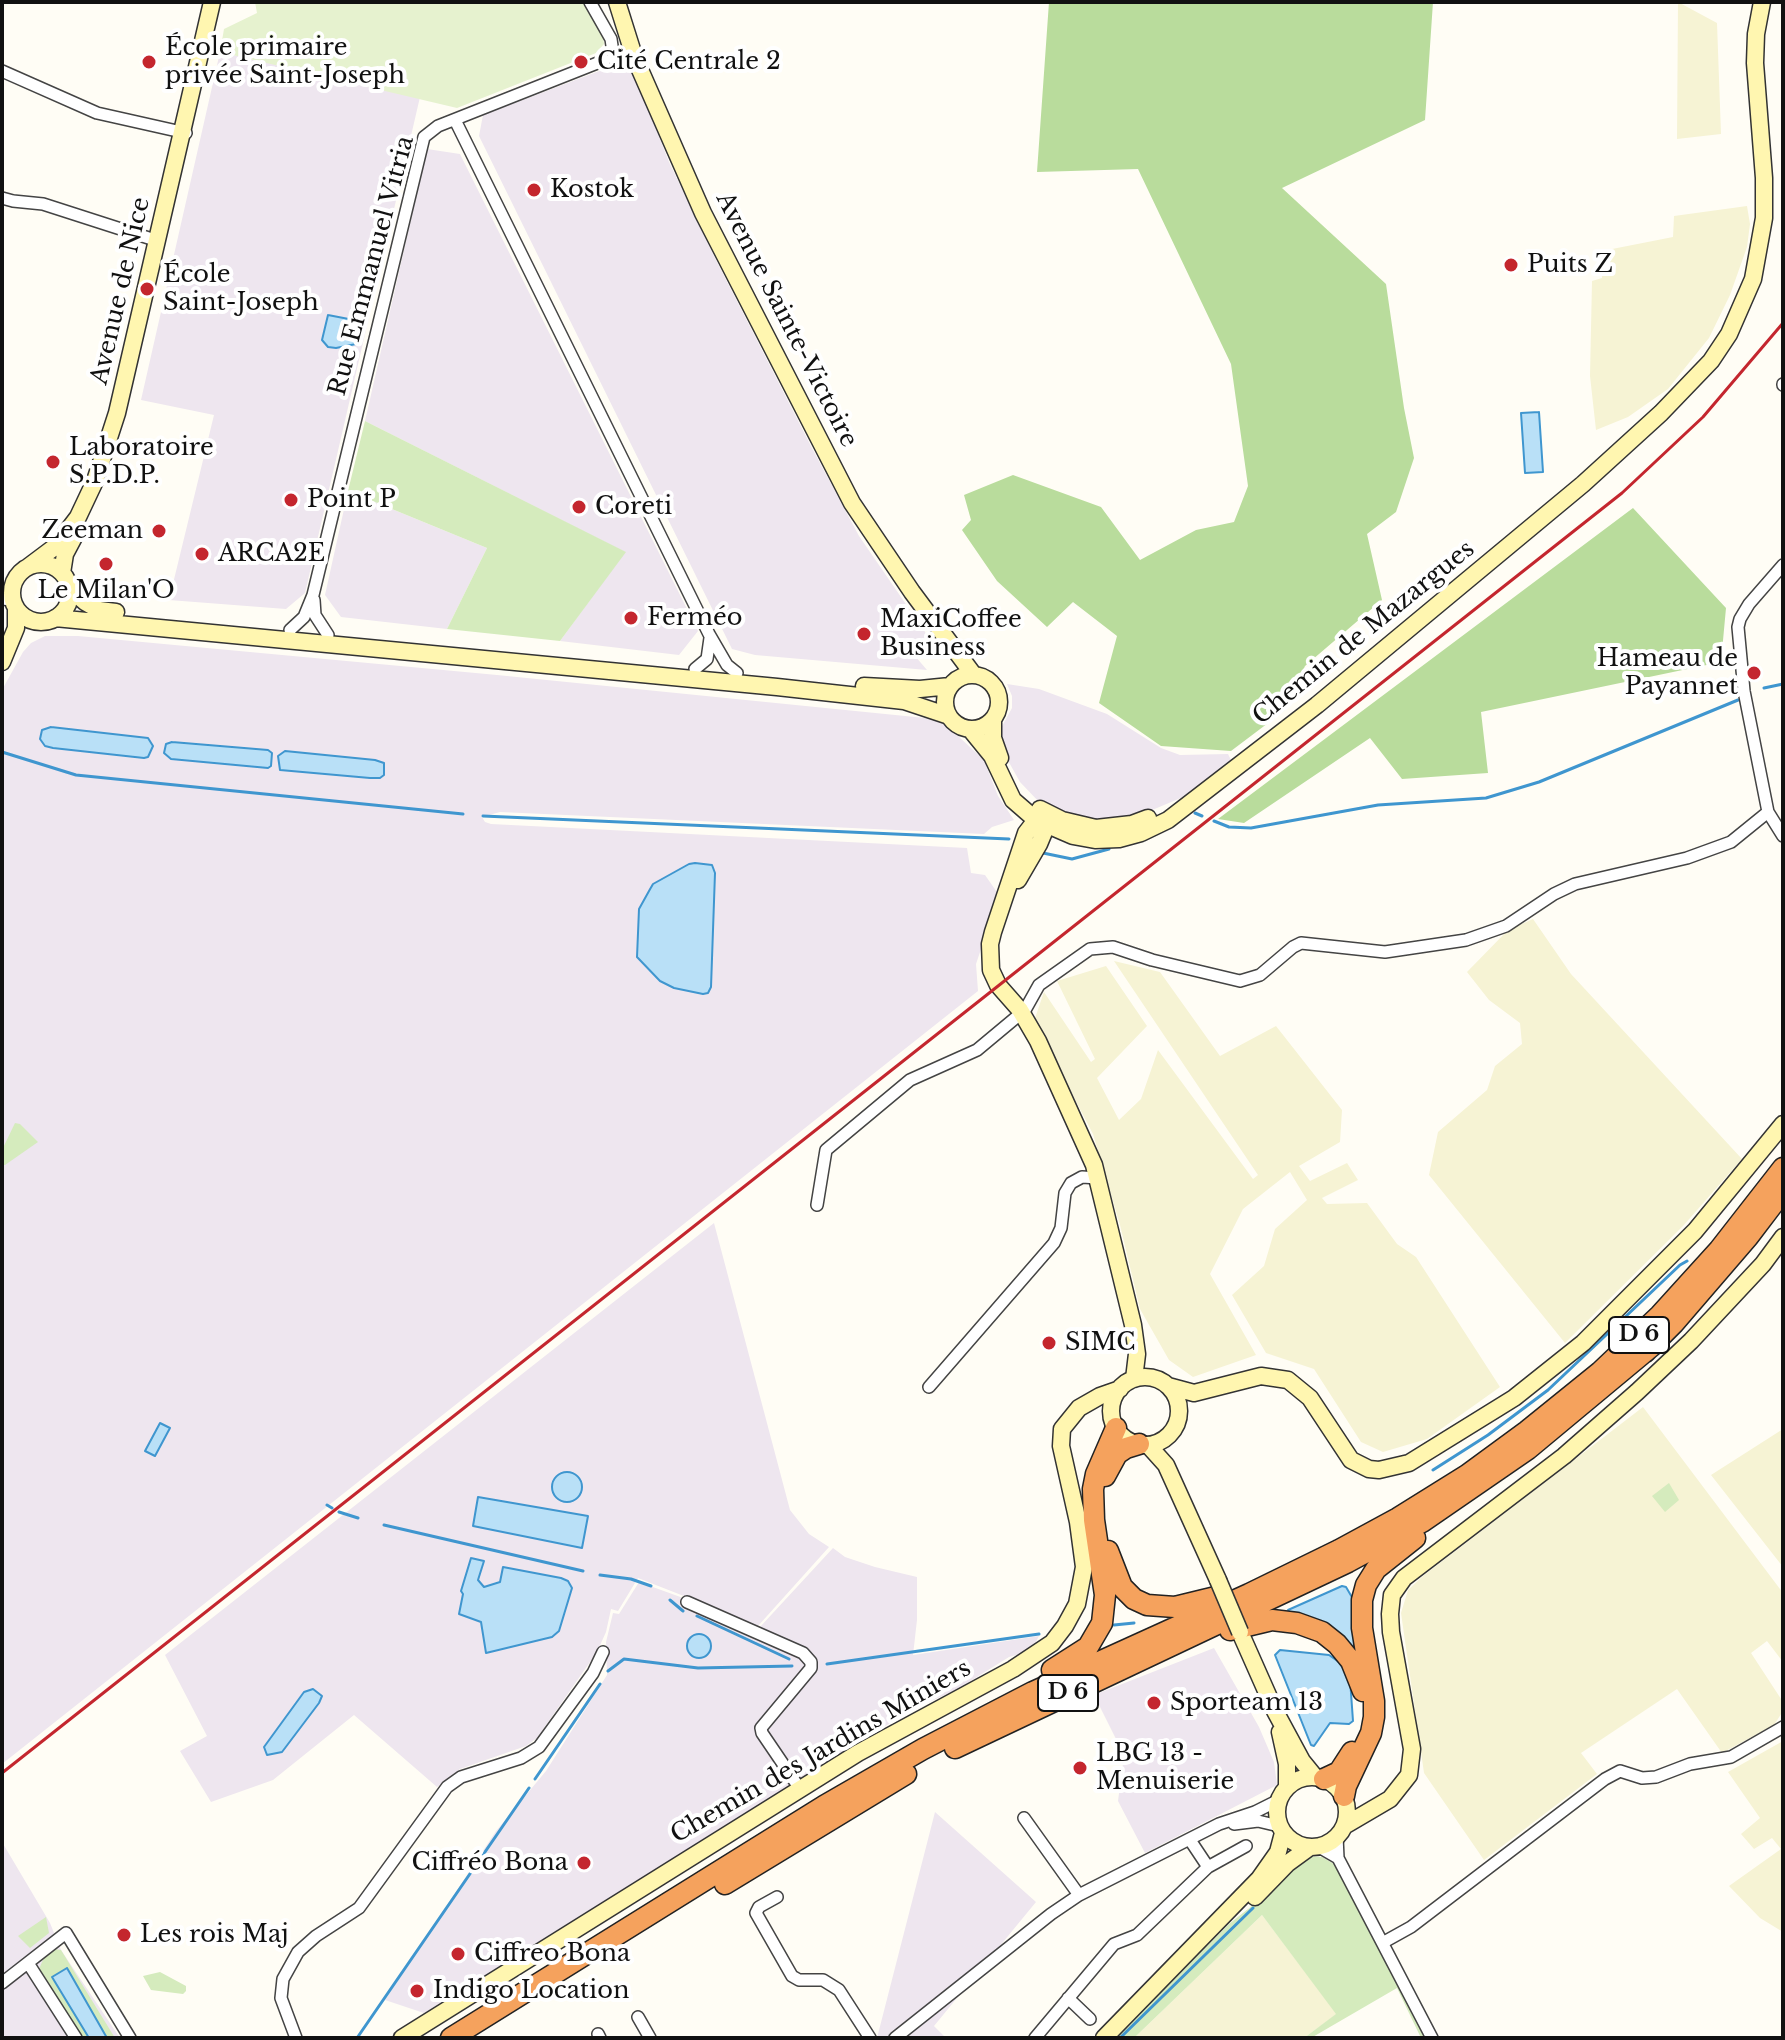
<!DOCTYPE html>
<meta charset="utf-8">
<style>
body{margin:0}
#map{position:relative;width:1785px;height:2040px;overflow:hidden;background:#fffdf5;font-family:"Libre Baskerville",serif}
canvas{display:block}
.frame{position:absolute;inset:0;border:4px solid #111;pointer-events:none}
</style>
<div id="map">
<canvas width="1785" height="2040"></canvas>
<div class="frame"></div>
</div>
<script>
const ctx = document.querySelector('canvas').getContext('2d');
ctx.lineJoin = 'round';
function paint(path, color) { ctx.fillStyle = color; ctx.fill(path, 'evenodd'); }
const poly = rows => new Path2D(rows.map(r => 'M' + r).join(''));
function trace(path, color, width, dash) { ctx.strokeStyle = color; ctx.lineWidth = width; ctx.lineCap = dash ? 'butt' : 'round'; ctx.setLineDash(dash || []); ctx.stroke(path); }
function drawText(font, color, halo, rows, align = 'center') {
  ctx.font = font + ' "Libre Baskerville",serif'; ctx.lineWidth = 8; ctx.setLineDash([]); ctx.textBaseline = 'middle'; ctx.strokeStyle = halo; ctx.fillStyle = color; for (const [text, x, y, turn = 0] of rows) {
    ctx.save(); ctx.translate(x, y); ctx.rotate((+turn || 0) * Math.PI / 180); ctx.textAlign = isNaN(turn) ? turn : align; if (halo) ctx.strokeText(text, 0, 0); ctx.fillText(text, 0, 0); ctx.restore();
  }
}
const industrial = poly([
 [220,52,420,97,305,593,286,609,169,600,214,415,141,400],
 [615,65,634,73,669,162,715,258,813,450,859,536,934,645,915,656,927,670,755,655,732,649,479,136,483,115],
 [427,149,460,154,698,631,679,655,560,641,625,552,365,421],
 [348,491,487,548,447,629,341,617,325,595],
 [45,636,78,636,497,675,935,719,944,723,984,760,998,796,1014,820,992,827,984,834,500,812,482,817,485,822,491,824,967,848,971,873,985,875,999,895,976,964,978,991,2,1764,2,690,23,652,31,643],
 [1007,684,1039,689,1107,714,1161,748,1180,755,1228,754,1231,760,1183,797,1131,819,1095,822,1065,816,1040,803,1020,782,1006,757,1000,730,1012,708,1012,696],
 [714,1223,790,1510,809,1534,829,1547,758,1626,760,1627,833,1548,845,1557,875,1567,917,1577,917,1620,913,1655,1039,1636,1031,1651,1009,1657,956,1690,913,1709,424,2013,385,2000,496,1831,546,1771,607,1675,606,1642,613,1613,619,1614,639,1582,755,1624,638,1578,618,1611,611,1609,606,1632,597,1652,537,1738,526,1746,460,1769,437,1787,354,1715,273,1780,211,1802,180,1751,207,1736,165,1655],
 [1214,1648,1259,1727,1274,1762,1277,1785,1145,1853,1118,1801,1124,1755,1094,1695],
 [935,1812,1036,1902,934,2026,946,2038,877,2038],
 [2,1842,50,1923,61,1950,120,2038,2,2038]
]);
const farmland = poly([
 [1678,2,1717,23,1721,134,1677,139],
 [1747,206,1750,224,1747,247,1730,295,1709,338,1668,389,1628,417,1596,430,1590,376,1592,281,1602,278,1602,251,1673,237,1674,216],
 [1533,919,1571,974,1742,1159,1683,1226,1565,1343,1429,1175,1438,1132,1487,1090,1495,1066,1522,1044,1520,1023,1489,1000,1467,972,1508,930],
 [1114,961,1160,972,1220,1056,1276,1026,1342,1110,1340,1142,1299,1166,1310,1181,1347,1163,1358,1180,1322,1198,1327,1204,1367,1203,1397,1244,1416,1257,1500,1387,1427,1439,1383,1452,1361,1442,1314,1369,1266,1353,1232,1295,1264,1266,1275,1229,1307,1200,1290,1172,1243,1209,1210,1274,1256,1355,1193,1377,1169,1360,1140,1309,1120,1225,1093,1134,1034,1021,1044,992,1091,1062,1095,1059,1057,981,1106,966,1147,1026,1097,1078,1119,1120,1141,1099,1158,1050,1253,1179,1258,1175],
 [1643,1407,1783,1593,1783,1662,1767,1641,1751,1653,1783,1702,1783,1711,1774,1725,1722,1753,1677,1689,1581,1753,1597,1774,1484,1860,1424,1773,1401,1613,1408,1590,1423,1576],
 [1783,1429,1783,1567,1711,1475],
 [1783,1741,1783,1932,1760,1918,1729,1886,1781,1849,1772,1838,1754,1849,1741,1834,1760,1818,1728,1772],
 [1262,1915,1337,2014,1304,2038,1134,2038]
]);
const green = poly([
 [365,421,626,552,560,641,447,629,487,548,348,491],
 [15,1123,20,1124,38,1142,5,1165,2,1165,2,1150],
 [1669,1483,1679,1500,1665,1512,1652,1496],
 [1309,1856,1322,1857,1334,1864,1345,1877,1428,2038,1421,2038,1397,1988,1311,2038,1304,2038,1336,2014,1262,1915,1134,2038,1115,2038,1229,1924,1262,1898,1301,1859],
 [46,1917,49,1933,30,1948,18,1936],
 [54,1949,61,1950,115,2038,81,2038,43,1979,39,1969,46,1953],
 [160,1972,186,1986,186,1991,183,1994,151,1990,143,1976]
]);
const forest = poly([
 [1049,2,1433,2,1425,120,1282,188,1386,284,1404,408,1414,458,1396,512,1367,534,1382,600,1305,666,1284,711,1231,751,1161,746,1099,703,1117,636,1073,602,1047,627,997,581,962,530,971,520,964,495,1013,475,1101,507,1140,560,1196,530,1234,522,1248,486,1231,364,1138,169,1037,172],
 [1633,508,1726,608,1721,662,1481,712,1488,773,1402,779,1370,738,1244,823,1218,819]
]);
const pitch = poly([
 [255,2,583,2,603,36,604,44,596,53,457,108,220,52,224,29,257,13]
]);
const water = poly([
 [328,315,359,321,357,332,361,333,359,341,356,344,336,348,328,347,322,340,328,315],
 [1539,412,1543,472,1525,473,1521,413,1539,412],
 [51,727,148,738,153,746,148,757,144,758,53,748,45,746,40,739,42,730,51,727],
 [172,742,268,750,272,753,271,766,268,768,171,759,164,753,166,744,172,742],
 [285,751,375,760,384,763,384,775,380,778,370,778,280,770,278,756,285,751],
 [695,863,712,865,715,873,711,987,708,993,703,994,674,988,660,981,637,957,639,909,649,891,653,884,689,864,695,863],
 [160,1423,170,1428,155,1456,145,1451,160,1423],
 '552 1487a15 15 0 1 1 30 0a15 15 0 1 1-30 0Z',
 [478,1497,588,1516,582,1548,473,1526,478,1497],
 [471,1558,484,1561,478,1580,484,1587,500,1582,503,1567,561,1578,568,1581,572,1588,559,1631,552,1637,486,1653,481,1622,459,1614,463,1594,461,1591,471,1558],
 [1342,1586,1346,1587,1353,1599,1354,1649,1338,1635,1290,1613,1288,1610,1342,1586],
 '687 1646a12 12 0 1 1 24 0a12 12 0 1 1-24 0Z',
 [1280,1650,1329,1655,1339,1662,1350,1679,1353,1721,1349,1724,1330,1723,1314,1746,1311,1745,1275,1655,1280,1650],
 [313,1689,322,1696,319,1703,282,1752,267,1755,264,1747,304,1692,313,1689],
 [67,1968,107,2038,89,2038,52,1977,67,1968]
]);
const stream = poly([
 [1764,688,1783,684],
 [2,752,76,775,463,814],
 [1195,813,1202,816],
 [483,816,1009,839],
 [1214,821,1229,827,1251,828,1378,805,1486,798,1539,782,1738,700],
 [1043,853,1072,859,1109,849],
 [1433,1470,1488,1435,1548,1390,1680,1265,1687,1261],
 [327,1505,332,1508],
 [339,1512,358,1518],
 [384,1525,583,1571],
 [600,1575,631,1579,651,1586],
 [670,1600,683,1611],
 [697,1616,789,1659],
 [1114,1625,1134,1623],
 [827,1664,1039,1634],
 [608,1671,624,1659,698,1668,792,1666],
 [535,1779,600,1684],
 [357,2038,529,1788],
 [1120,2038,1253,1908]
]);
const street = poly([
 [590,2,611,39,614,59],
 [2,71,97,113,186,133],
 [455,120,709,634,727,665,737,673],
 [2,198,13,201,43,204,158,241],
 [1783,384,1783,385],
 [1783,565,1749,604,1740,619,1738,627,1744,691,1768,812,1783,836],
 [2,599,12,600],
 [314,600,315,615,328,635],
 [290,630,304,617,313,595,424,137,438,126,605,60],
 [695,669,707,659,710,638],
 [817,1205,826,1150,910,1080,977,1050,1025,1010,1039,985,1090,949,1113,947,1152,960,1240,981,1260,975,1293,947,1301,943,1385,952,1466,940,1506,926,1554,894,1575,884,1687,858,1731,842,1768,812],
 [929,1387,1054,1243,1061,1228,1065,1193,1071,1183,1082,1177,1098,1178],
 [687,1602,803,1653,811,1662,811,1668,761,1728,762,1733,800,1789],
 [1024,1818,1079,1895],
 [1234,1824,1258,1821,1279,1826],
 [1190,1840,1208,1867],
 [1319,1847,1338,1858,1337,1836],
 [1338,1858,1432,2038],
 [777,1897,759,1907,756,1913,792,1976,799,1980,823,1980,839,1990,870,2038],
 [1384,1942,1411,1927,1605,1779,1620,1771,1642,1778,1656,1777,1690,1764,1731,1757,1783,1727],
 [28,1963,76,2038],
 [2,1983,66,1933,130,2038],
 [1068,1998,1090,2019],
 [638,2017,650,2038],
 [598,2034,600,2038],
 [296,2038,281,1998,283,1979,298,1952,316,1936,359,1908,447,1787,461,1777,521,1758,539,1747,593,1673,603,1652],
 [895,2038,1051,1914,1079,1895,1219,1824,1255,1812,1279,1800],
 [1035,2038,1114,1944,1137,1935,1208,1867,1246,1846]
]);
const secondary = poly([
 [617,2,634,56,703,213,852,503,912,592,973,674],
 '12 593a29 29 0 1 1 58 0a29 29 0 1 1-58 0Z',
 [28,567,56,546,78,517,95,481,117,413,212,2],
 [62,573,65,554,74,537],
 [70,589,85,602,99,610,116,612],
 [55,618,777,687,904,701,949,716],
 [2,662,16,628,16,609],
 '945 702a27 27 0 1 1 54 0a27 27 0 1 1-54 0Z',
 [864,686,920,689,950,686],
 [993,719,993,738,1000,758],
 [970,729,992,756,1013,800,1036,820,1073,836,1095,840,1119,839,1141,833,1168,820,1317,705,1583,484,1661,413,1711,361,1729,334,1753,279,1764,218,1764,178,1755,63,1756,34,1762,2],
 [1040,809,1062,820,1096,828,1132,824,1148,818],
 [1049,814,1036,820,1026,833,993,932,990,944,991,970,998,985,1020,1010,1038,1041,1094,1165,1133,1325,1137,1354,1134,1379],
 [1018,880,1039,844,1049,820],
 '1111 1411a34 34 0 1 1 68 0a34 34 0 1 1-68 0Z',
 [1168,1386,1194,1393,1261,1376,1288,1380,1310,1398,1351,1460,1369,1469,1379,1470,1409,1463,1514,1398,1583,1343,1695,1231,1783,1124],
 [1148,1445,1166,1465,1218,1580],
 [1240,1632,1275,1711,1302,1761,1315,1777],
 [1280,1732,1287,1764,1287,1787],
 '1277 1812a35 35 0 1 1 70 0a35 35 0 1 1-70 0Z',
 [1344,1826,1390,1799,1409,1775,1412,1749,1391,1632,1390,1614,1392,1595,1404,1578,1564,1456,1637,1392,1691,1341,1763,1264,1783,1237],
 [1255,1897,1288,1863,1310,1847],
 [402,2038,858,1753,1013,1669,1052,1643,1065,1626,1077,1604,1084,1567,1078,1522,1061,1446,1062,1429,1079,1408,1100,1396,1120,1389],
 [1104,2038,1259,1879,1278,1852,1283,1833]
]);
const highway = poly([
 [1645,1352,1674,1323,1748,1237,1783,1191],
 [1105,1476,1117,1454,1126,1448,1139,1444],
 [1108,1551,1122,1587,1134,1599,1147,1605,1175,1607,1216,1597],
 [1230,1630,1272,1620,1297,1623,1322,1632,1337,1644,1351,1661,1363,1691],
 [1052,1670,1088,1647,1102,1623,1105,1595,1094,1520,1093,1489,1096,1474,1116,1428],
 [955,1748,1348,1562,1422,1522,1528,1449,1653,1345],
 [1324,1779,1339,1772,1352,1752],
 [1344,1796,1346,1786,1371,1733,1374,1717,1374,1701,1362,1628,1362,1600,1366,1585,1376,1569,1415,1538],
 [725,1884,906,1774],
 [451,2038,824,1806,923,1749,1033,1692,1249,1594,1339,1550,1398,1518,1467,1475,1527,1431,1600,1372,1660,1315,1719,1250,1783,1168]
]);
const rail = poly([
 [2,1773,1622,493,1703,417,1783,323]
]);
const secondaryBridge = poly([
 [1218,1580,1240,1632]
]);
const markers = [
 [149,62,8,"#c4262e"],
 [581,62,8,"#c4262e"],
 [534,190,8,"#c4262e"],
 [1511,265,8,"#c4262e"],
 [147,289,8,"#c4262e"],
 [53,462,8,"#c4262e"],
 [291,500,8,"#c4262e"],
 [579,507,8,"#c4262e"],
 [159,531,8,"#c4262e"],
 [202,554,8,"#c4262e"],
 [106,564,8,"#c4262e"],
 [631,618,8,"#c4262e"],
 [864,634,8,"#c4262e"],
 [1754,673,8,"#c4262e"],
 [1049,1343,8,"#c4262e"],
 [1154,1703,8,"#c4262e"],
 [1080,1768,8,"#c4262e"],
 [584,1863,8,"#c4262e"],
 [124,1935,8,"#c4262e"],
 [458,1954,8,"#c4262e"],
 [417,1991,8,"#c4262e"]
];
const shields = [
 [1639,1335,60],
 [1068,1693,60]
];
const shieldNames = [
 ["D 6",1639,1335],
 ["D 6",1068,1693]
];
const poiNames = [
 ["École primaire",165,48],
 ["privée Saint-Joseph",165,76],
 ["Cité Centrale 2",597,62],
 ["Kostok",550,190],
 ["Puits Z",1527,265],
 ["École",163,275],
 ["Saint-Joseph",163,303],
 ["Laboratoire",69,448],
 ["S.P.D.P.",69,476],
 ["Point P",307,500],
 ["Coreti",595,507],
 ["Zeeman",143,531,"right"],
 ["ARCA2E",218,554],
 ["Le Milan'O",106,591,"center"],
 ["Ferméo",647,618],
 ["MaxiCoffee",880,620],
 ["Business",880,648],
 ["Hameau de",1738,659,"right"],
 ["Payannet",1738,687,"right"],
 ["SIMC",1065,1343],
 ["Sporteam 13",1170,1703],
 ["LBG 13 -",1096,1754],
 ["Menuiserie",1096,1782],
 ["Ciffréo Bona",568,1863,"right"],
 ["Les rois Maj",140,1935],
 ["Ciffreo Bona",474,1954],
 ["Indigo Location",433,1991]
];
const streetNames = [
 ["Rue Emmanuel Vitria",372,266,-75],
 ["Avenue de Nice",121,291,-77],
 ["Avenue Sainte-Victoire",786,320,63],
 ["Chemin de Mazargues",1364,633,-39],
 ["Chemin des Jardins Miniers",821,1752,-30]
];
paint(industrial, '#eee6ef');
paint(farmland, '#f6f3d4');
paint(green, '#d5ebbd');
paint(forest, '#b9dc9c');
paint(pitch, '#e6f2cf');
paint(water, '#b9e0f7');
trace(water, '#3f96cf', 2);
trace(stream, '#3f96cf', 3);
trace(street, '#444', 14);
trace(secondary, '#333', 19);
trace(highway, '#222', 23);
trace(street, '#fff', 11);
trace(secondary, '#fff6b0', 16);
trace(highway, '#f5a25d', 20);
trace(rail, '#c4262e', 3);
trace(secondaryBridge, '#333', 19, []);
trace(secondaryBridge, '#fff6b0', 16);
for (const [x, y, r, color] of markers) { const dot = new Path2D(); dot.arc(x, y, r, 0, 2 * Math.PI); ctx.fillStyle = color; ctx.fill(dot); trace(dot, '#fff', 3); }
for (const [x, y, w] of shields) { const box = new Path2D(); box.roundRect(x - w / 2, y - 18, w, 36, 6); ctx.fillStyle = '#fff'; ctx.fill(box); trace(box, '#111', 2); }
drawText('bold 22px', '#111', null, shieldNames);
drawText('24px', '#111', '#fff', poiNames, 'left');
drawText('24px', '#111', '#fff', streetNames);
</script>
